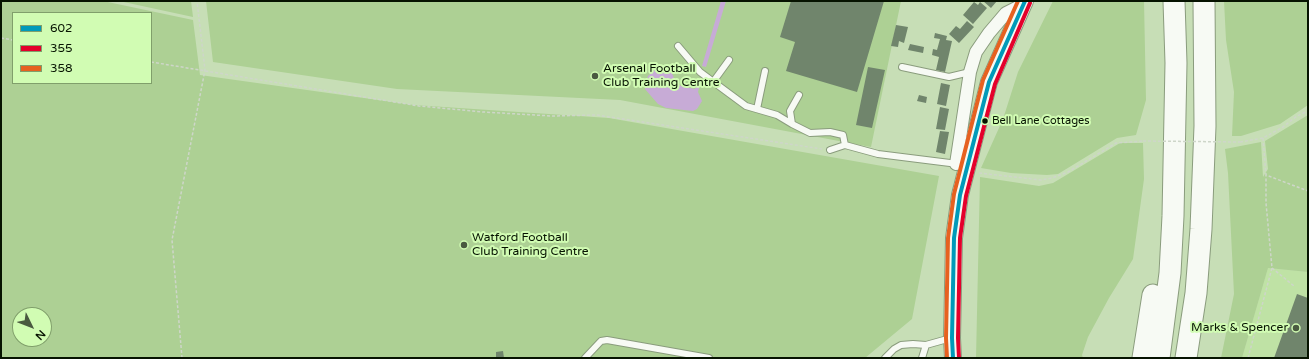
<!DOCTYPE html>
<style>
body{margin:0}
#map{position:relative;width:1309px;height:359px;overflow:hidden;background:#c7deb6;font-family:"Varela Round",sans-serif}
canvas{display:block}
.frame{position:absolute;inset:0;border:2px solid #061300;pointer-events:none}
.legend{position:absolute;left:12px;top:12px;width:140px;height:72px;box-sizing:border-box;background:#d1fcb3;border:1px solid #809f6b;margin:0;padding:5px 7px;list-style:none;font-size:12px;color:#061300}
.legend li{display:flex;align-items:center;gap:8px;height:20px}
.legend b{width:20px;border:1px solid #809f6b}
.north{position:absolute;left:12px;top:307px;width:40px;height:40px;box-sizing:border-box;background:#d1fcb3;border:1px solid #809f6b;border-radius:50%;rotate:133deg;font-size:11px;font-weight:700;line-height:16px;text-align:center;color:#061300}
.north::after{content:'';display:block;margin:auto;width:14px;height:18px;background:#4a5a40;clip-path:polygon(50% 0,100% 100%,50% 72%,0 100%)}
</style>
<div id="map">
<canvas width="1309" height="359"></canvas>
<div class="frame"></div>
<ul class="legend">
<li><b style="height:5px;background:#019ab9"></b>602</li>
<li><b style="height:5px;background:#e4002b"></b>355</li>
<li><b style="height:5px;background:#e66120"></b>358</li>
</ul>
<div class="north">N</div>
</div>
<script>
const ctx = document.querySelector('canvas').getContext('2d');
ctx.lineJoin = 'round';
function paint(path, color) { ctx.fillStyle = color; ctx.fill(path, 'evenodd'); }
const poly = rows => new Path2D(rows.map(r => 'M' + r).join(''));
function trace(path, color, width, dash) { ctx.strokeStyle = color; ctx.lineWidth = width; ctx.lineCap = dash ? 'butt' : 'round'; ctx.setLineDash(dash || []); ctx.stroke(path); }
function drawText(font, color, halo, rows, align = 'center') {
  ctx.font = font + ' "Varela Round",sans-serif'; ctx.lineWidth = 4; ctx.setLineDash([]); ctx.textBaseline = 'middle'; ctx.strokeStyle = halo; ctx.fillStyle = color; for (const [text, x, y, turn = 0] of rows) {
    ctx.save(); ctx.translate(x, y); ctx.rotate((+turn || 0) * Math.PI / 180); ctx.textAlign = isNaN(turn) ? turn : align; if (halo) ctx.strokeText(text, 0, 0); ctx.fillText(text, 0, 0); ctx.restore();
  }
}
const built = poly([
 [1268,268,1308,272,1308,358,1242,358]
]);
const green = poly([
 [1,1,103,1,193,20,200,75,414,105,609,118,939,176,912,319,865,358,1,358],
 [13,13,151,13,151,83,13,83],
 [20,315,44,315,44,339,20,339],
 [119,1,191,1,193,17],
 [206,1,901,1,871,147,620,100,397,89,213,62],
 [1053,1,1144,1,1146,100,1136,135,1117,138,1058,174,1047,175,1011,173,981,168,1003,119,1018,72],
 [1224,1,1308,1,1308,105,1280,124,1241,136,1232,136,1234,92,1226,40],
 [1308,115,1308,272,1268,268,1242,358,1221,358,1234,294,1228,173,1225,149,1261,142,1263,177,1268,169,1265,141],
 [1120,143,1143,143,1144,179,1133,259,1109,298,1088,337,1082,355,1083,358,976,358,980,177,1039,186,1053,183]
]);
const water = poly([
 [721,1,726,1,706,67,702,66],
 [661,67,671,71,676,83,681,86,695,89,698,80,701,81,698,92,702,101,697,109,693,111,666,108,658,104,651,96,645,89,645,83,648,76,656,69]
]);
const building = poly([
 [791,1,884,1,857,92,786,71,795,42,780,37],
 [983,1,997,1,991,8],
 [974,2,978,5,980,2,987,8,973,24,963,15],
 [967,21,974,27,959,43,949,34,956,26,960,29],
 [896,25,908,27,904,43,899,41,898,47,891,46],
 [935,33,947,36,946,40,952,41,945,72,936,70,939,57,932,55,933,49,937,50,940,39,934,38],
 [910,44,924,47,923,53,908,50],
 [868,67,885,70,872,128,856,125],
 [941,83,950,85,946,106,937,104],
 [919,95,927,97,926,103,917,101],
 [940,107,949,109,945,130,936,129],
 [940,131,949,132,945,154,936,152],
 [1297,294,1308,298,1308,358,1274,358],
 [503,351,504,358,496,358,496,352]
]);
const path = poly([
 [1,38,13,40],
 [151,62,419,106,483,112,552,116,597,115,822,149],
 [1263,138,1266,175,1308,191],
 [1240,142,1263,138,1283,127,1297,116,1308,111],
 [979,173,1041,180,1052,178,1068,172,1116,143,1143,141],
 [1272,268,1294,286],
 [182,358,172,240,205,70,197,1],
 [1248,358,1272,268,1266,203,1266,175]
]);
const lane = poly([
 [678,46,700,72,746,106,777,115,792,124],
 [902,67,949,77,970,72],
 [713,82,729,60],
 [799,95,790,111,792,124,810,133,830,132,843,135,845,145],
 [757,109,765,71],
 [830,150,845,145,878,154,958,164],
 [585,358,601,341,607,340,709,358],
 [885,358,894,349,901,345,913,344,926,345,951,338],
 [922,358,926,345]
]);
const street = poly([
 [956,164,970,72,976,52,989,33,1006,13,1024,4]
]);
const secondary = poly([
 [953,358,952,338,954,238,960,195,989,82,1025,1]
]);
const highway = poly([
 [1143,358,1153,295],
 [1159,358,1170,273,1173,216,1176,63,1174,1],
 [1186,358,1196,293,1201,229,1205,126,1204,1]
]);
const pathBridge = poly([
 [1143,141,1240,142]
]);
const bus1 = poly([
 [953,358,952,338,954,238,960,195,989,82,1025,1]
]);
const bus2 = poly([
 [959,358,958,338,960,238,966,196,995,84,1030,3]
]);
const bus3 = poly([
 [947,358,946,338,948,238,954,194,983,80,1018,1]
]);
const markers = [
 [595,76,4,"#4a5a40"],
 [985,121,3.5,"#061300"],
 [464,245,4,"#4a5a40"],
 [1296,328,4,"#4a5a40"]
];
const busNames = [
 ["Bell Lane Cottages",992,121]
];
const poiNames = [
 ["Arsenal Football",603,69],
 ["Club Training Centre",603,83],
 ["Watford Football",472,238],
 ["Club Training Centre",472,252],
 ["Marks & Spencer",1288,328,"right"]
];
paint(built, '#bfe2a5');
paint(green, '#add094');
paint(water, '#c7abd6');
paint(building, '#70856c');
trace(lane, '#8a9c7d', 8);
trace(street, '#8a9c7d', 14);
trace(secondary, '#8a9c7d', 18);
trace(highway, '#8a9c7d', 23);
trace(path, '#ced6c9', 1.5, [3, 2]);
trace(lane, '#f7faf4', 6);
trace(street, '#f7faf4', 12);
trace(secondary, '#f7faf4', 16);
trace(highway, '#f7faf4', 21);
trace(pathBridge, '#ced6c9', 1.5, [3, 2]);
trace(bus1, '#019ab9', 4);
trace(bus2, '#e4002b', 4);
trace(bus3, '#e66120', 4);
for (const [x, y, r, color] of markers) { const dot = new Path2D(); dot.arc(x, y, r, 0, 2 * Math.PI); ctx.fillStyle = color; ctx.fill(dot); trace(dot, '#d1fcb3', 1.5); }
drawText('11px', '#061300', '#d1fcb3', busNames, 'left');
drawText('12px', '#061300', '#d1fcb3', poiNames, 'left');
</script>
